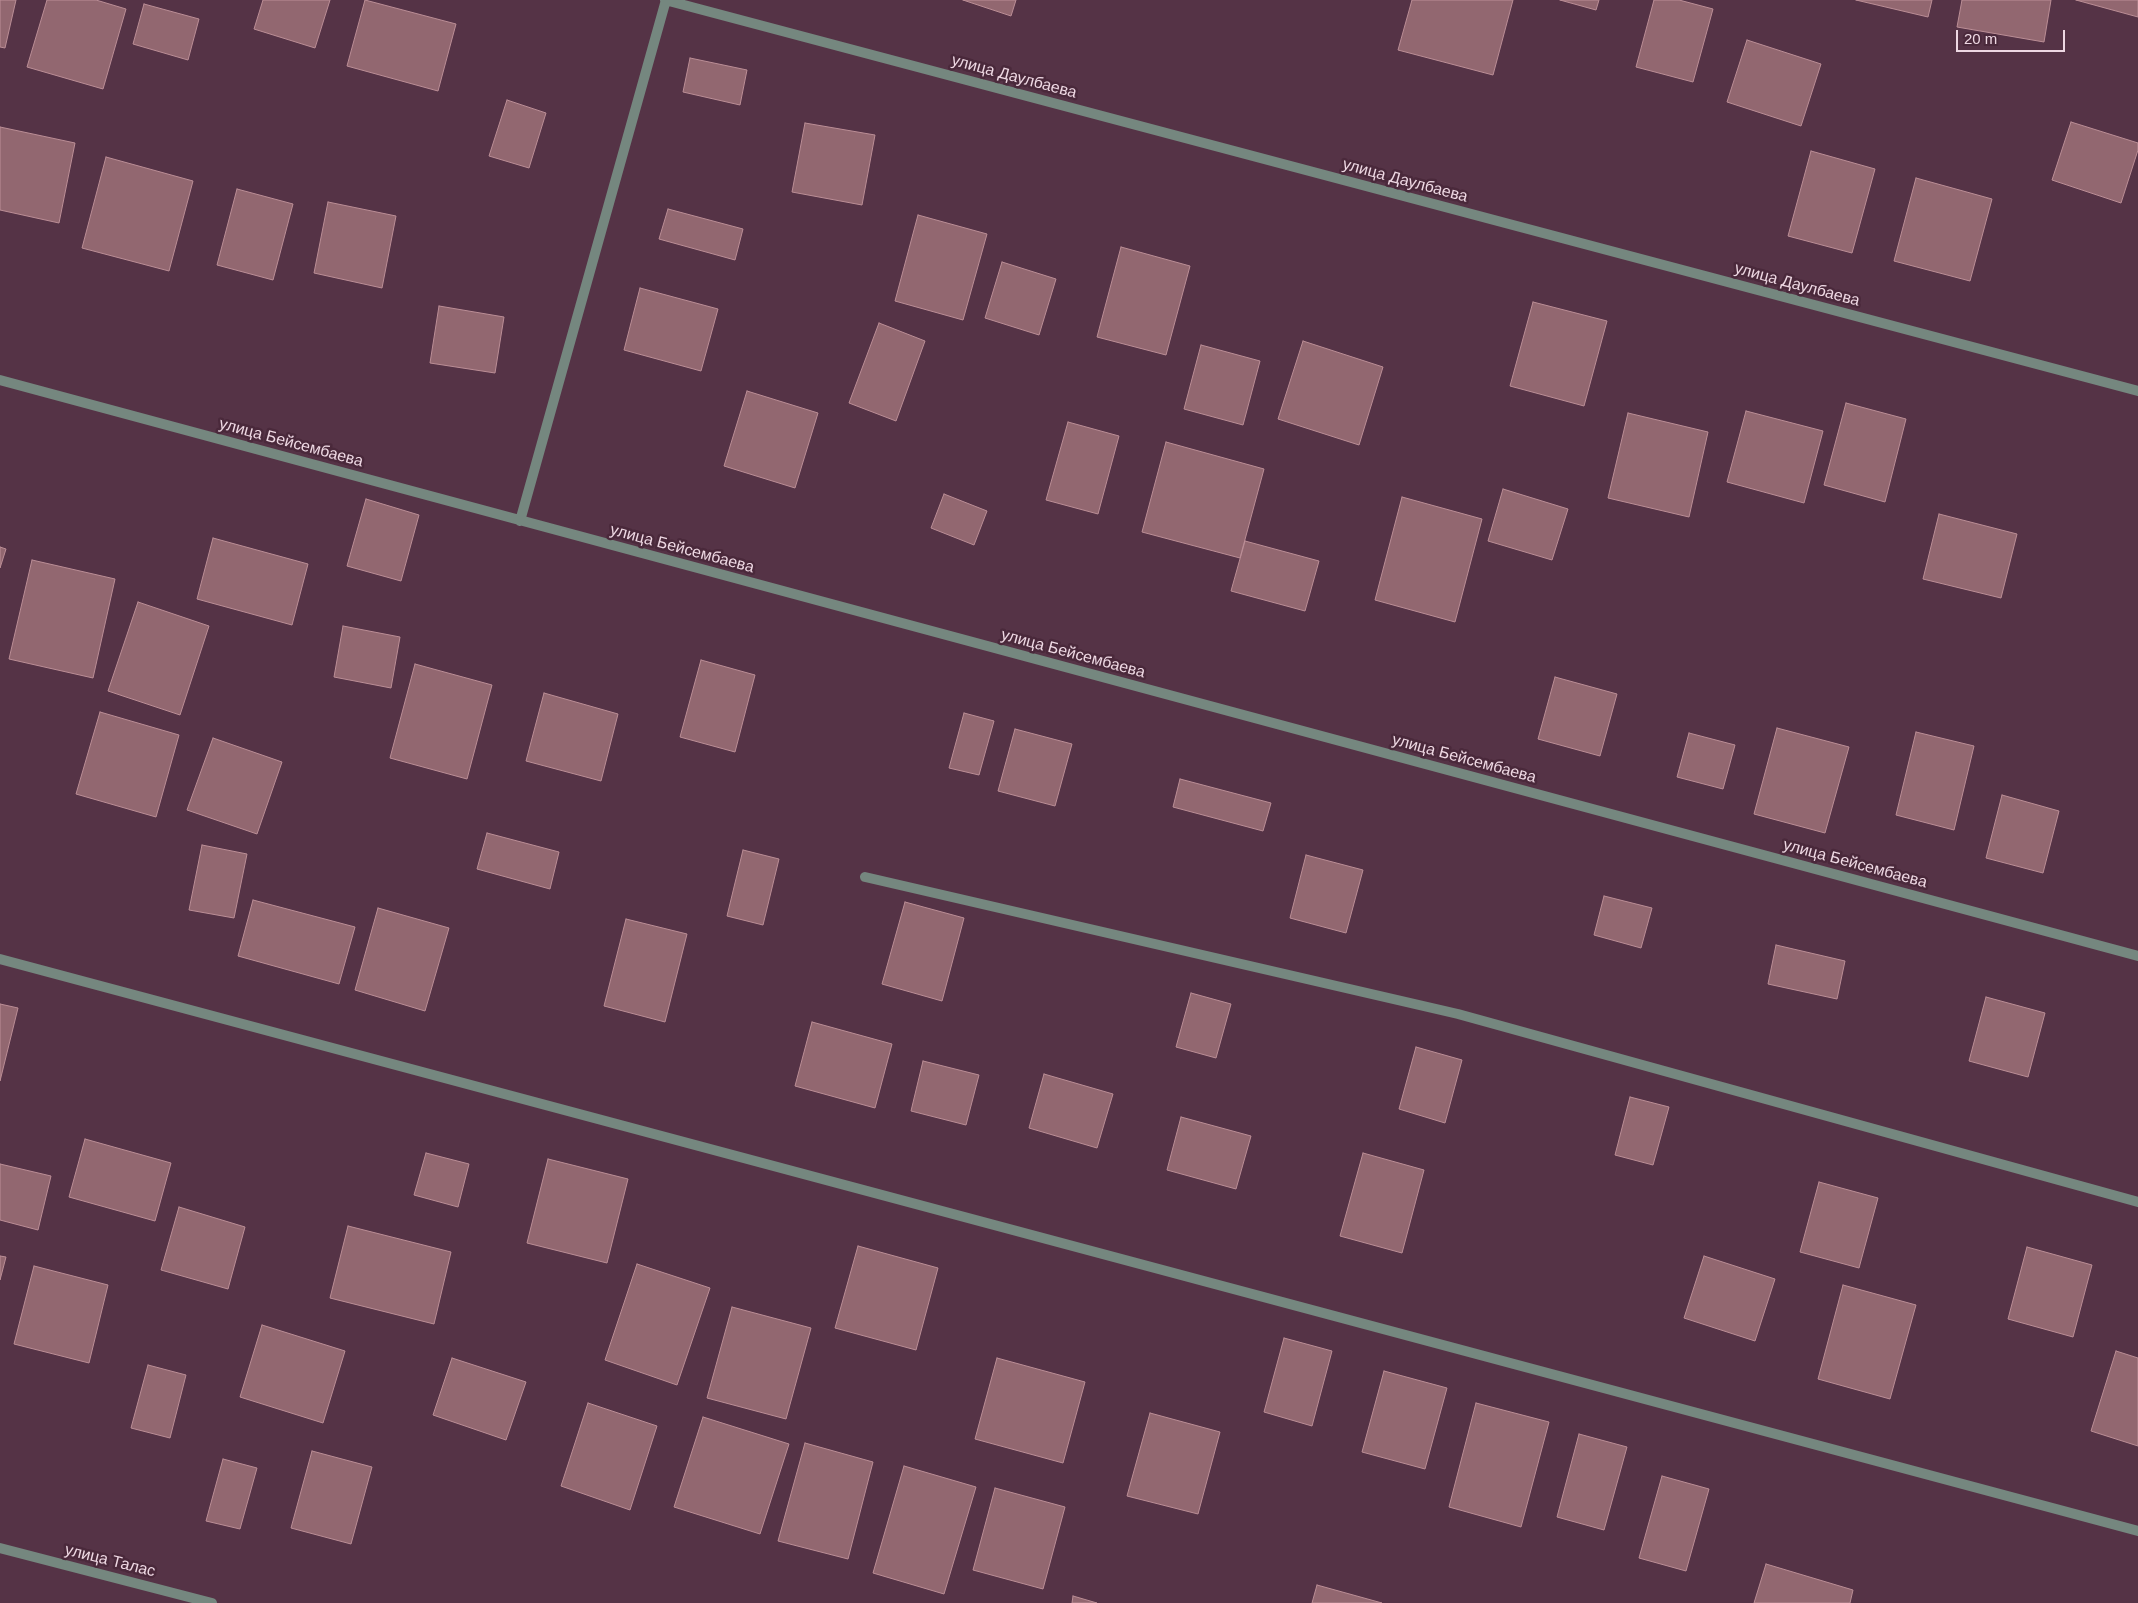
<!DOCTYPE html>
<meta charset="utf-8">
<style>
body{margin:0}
#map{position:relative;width:2138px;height:1603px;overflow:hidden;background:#553346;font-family:Arial,sans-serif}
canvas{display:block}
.scale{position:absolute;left:1956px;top:30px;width:109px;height:22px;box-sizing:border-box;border:2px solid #eed8e3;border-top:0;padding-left:6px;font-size:15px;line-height:18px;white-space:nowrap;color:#eed8e3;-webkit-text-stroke:4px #4a293b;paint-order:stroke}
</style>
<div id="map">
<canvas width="2138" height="1603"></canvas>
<div class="scale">20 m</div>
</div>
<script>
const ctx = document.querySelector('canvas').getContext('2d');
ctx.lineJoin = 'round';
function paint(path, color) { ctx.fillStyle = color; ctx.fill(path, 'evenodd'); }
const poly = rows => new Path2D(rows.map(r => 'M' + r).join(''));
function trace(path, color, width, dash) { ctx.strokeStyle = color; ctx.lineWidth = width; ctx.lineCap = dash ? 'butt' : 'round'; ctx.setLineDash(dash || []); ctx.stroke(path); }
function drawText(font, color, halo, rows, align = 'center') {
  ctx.font = font + ' Arial,sans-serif'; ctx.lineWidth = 5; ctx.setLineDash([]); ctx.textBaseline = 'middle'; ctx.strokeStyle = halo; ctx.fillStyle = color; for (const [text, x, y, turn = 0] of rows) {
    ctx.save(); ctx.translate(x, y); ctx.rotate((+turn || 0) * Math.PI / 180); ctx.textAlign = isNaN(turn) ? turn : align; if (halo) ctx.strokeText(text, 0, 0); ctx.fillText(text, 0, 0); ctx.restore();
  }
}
const building = poly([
 [0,0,16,0,5,48,0,47,0,0],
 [47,0,96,0,126,9,103,89,27,67,47,0],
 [263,0,330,0,315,48,254,29,263,0],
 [365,0,456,24,438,91,347,66,365,0],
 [963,0,1016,0,1011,16,963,0],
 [1412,0,1513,0,1493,75,1398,50,1412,0],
 [1560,0,1599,0,1596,10,1560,0],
 [1654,0,1679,0,1713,9,1693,82,1636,67,1654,0],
 [1856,0,1932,0,1928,17,1856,0],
 [1962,0,2051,0,2044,42,1957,27,1962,0],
 [2076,0,2138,0,2138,17,2076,0],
 [144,4,199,19,188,60,133,44,144,4],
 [1747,40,1821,64,1801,126,1727,102,1747,40],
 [690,58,747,70,740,105,683,92,690,58],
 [507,100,546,113,529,168,489,156,507,100],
 [2071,122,2138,143,2138,150,2121,203,2052,180,2071,122],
 [805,123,875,135,862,205,792,192,805,123],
 [0,127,75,143,59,223,0,210,0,127],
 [1811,151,1875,169,1852,253,1788,236,1811,151],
 [106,157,193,181,169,271,82,248,106,157],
 [1916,178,1992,199,1970,281,1894,261,1916,178],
 [237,189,293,204,273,280,217,265,237,189],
 [328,202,396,216,382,288,314,273,328,202],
 [668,209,743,229,735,260,659,239,668,209],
 [918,215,987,234,963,320,895,301,918,215],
 [1121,247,1190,266,1166,355,1097,337,1121,247],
 [1002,262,1056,279,1039,335,985,318,1002,262],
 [640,288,718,309,701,371,624,350,640,288],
 [1533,302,1607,321,1584,406,1510,386,1533,302],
 [439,306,504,317,495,373,430,363,439,306],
 [879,323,925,341,896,421,849,403,879,323],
 [1303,341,1383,367,1359,445,1278,419,1303,341],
 [1201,345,1260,361,1243,425,1184,409,1201,345],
 [747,391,818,413,795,488,724,466,747,391],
 [1846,403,1906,419,1885,502,1824,485,1846,403],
 [1746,411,1823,431,1804,503,1727,482,1746,411],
 [1628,413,1708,432,1689,517,1608,498,1628,413],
 [1068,422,1119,436,1098,514,1046,500,1068,422],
 [1166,442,1264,469,1240,558,1142,532,1166,442],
 [1503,489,1568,509,1552,560,1488,541,1503,489],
 [944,494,987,511,974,545,931,528,944,494],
 [1402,497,1482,519,1455,622,1375,600,1402,497],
 [366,499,419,515,401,581,347,566,366,499],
 [1939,514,2017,534,2001,598,1923,579,1939,514],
 [213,538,308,564,292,625,197,599,213,538],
 [1245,541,1319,561,1305,611,1231,591,1245,541],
 [0,547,6,549,0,568,0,547],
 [32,560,115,579,93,678,9,659,32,560],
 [138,602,209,626,180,715,108,691,138,602],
 [343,626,400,637,391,688,334,677,343,626],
 [701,660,755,675,735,752,680,737,701,660],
 [415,664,492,685,467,779,390,758,415,664],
 [1555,677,1617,694,1600,756,1538,739,1555,677],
 [544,693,618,714,601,781,526,761,544,693],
 [100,712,179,735,156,817,76,794,100,712],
 [964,713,994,721,979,775,949,768,964,713],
 [1777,728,1849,747,1825,833,1754,814,1777,728],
 [1015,729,1072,744,1055,806,998,791,1015,729],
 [1916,732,1974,746,1954,830,1896,815,1916,732],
 [1689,733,1735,745,1723,789,1677,777,1689,733],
 [213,738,282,762,257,834,187,810,213,738],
 [1180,779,1271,803,1263,831,1173,807,1180,779],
 [2002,795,2059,811,2043,873,1986,858,2002,795],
 [487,833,559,852,550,889,477,869,487,833],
 [202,845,247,854,234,918,189,910,202,845],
 [743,850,779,859,763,925,727,916,743,850],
 [1306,855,1363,870,1346,933,1290,918,1306,855],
 [1604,896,1652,908,1641,948,1594,935,1604,896],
 [253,900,355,927,339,984,238,956,253,900],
 [905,902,964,918,942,1001,882,984,905,902],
 [378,908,449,928,425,1011,355,990,378,908],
 [626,919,687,934,665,1022,604,1006,626,919],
 [1776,945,1845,961,1837,999,1768,984,1776,945],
 [1191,993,1231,1004,1216,1058,1176,1047,1191,993],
 [1986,997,2045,1013,2028,1077,1969,1061,1986,997],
 [0,1004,18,1008,0,1081,0,1004],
 [812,1022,892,1044,875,1108,795,1086,812,1022],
 [1416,1047,1462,1060,1445,1123,1399,1109,1416,1047],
 [923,1061,979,1075,966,1125,911,1111,923,1061],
 [1044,1074,1113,1094,1097,1148,1029,1128,1044,1074],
 [1630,1097,1669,1107,1653,1165,1615,1155,1630,1097],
 [1181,1117,1251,1136,1236,1189,1167,1170,1181,1117],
 [85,1139,171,1163,155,1221,69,1197,85,1139],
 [426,1153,469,1164,458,1207,414,1195,426,1153],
 [1363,1153,1424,1170,1402,1253,1340,1236,1363,1153],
 [548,1159,628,1179,607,1263,527,1243,548,1159],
 [0,1164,51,1176,38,1230,0,1220,0,1164],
 [1819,1182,1878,1198,1859,1268,1800,1252,1819,1182],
 [179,1207,245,1227,228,1289,161,1270,179,1207],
 [348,1226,451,1252,434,1324,330,1298,348,1226],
 [858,1246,938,1268,916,1350,835,1328,858,1246],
 [2027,1247,2092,1265,2073,1337,2008,1319,2027,1247],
 [0,1256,6,1257,0,1280,0,1256],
 [1704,1256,1775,1279,1755,1341,1684,1318,1704,1256],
 [637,1264,710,1288,677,1385,605,1360,637,1264],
 [34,1266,108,1285,89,1363,14,1344,34,1266],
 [1843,1285,1916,1305,1890,1399,1818,1379,1843,1285],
 [732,1307,811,1328,786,1419,707,1398,732,1307],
 [262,1325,345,1351,323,1423,240,1397,262,1325],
 [1284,1338,1332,1351,1312,1426,1264,1412,1284,1338],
 [2116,1351,2138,1358,2138,1446,2091,1431,2116,1351],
 [452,1358,526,1382,506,1440,433,1415,452,1358],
 [997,1358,1085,1382,1063,1463,975,1439,997,1358],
 [148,1365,186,1375,170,1438,131,1428,148,1365],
 [1384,1371,1447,1388,1425,1469,1362,1452,1384,1371],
 [588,1403,657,1426,630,1510,561,1486,588,1403],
 [1476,1403,1549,1422,1521,1527,1449,1507,1476,1403],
 [1150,1413,1220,1432,1198,1514,1127,1496,1150,1413],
 [703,1417,789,1444,760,1534,674,1507,703,1417],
 [1579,1434,1627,1447,1604,1530,1557,1517,1579,1434],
 [805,1443,873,1462,848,1559,778,1541,805,1443],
 [312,1451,372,1467,351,1544,291,1528,312,1451],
 [223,1459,257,1468,240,1529,206,1521,223,1459],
 [904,1466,976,1487,944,1594,873,1573,904,1466],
 [1662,1476,1709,1489,1686,1571,1639,1558,1662,1476],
 [995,1488,1065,1507,1043,1589,973,1570,995,1488],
 [1766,1564,1853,1590,1850,1603,1754,1603,1766,1564],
 [1317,1585,1382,1603,1312,1603,1317,1585],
 [1073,1596,1097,1603,1072,1603,1073,1596]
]);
const service = poly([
 [865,877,1458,1014,2138,1202]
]);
const minor = poly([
 [665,0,2138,391],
 [0,380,2138,956],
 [520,521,666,0],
 [0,959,2138,1531],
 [0,1548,212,1603]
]);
const streetNames = [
 ["улица Даулбаева",1014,77,15],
 ["улица Даулбаева",1405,181,15],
 ["улица Даулбаева",1797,285,15],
 ["улица Бейсембаева",291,443,15],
 ["улица Бейсембаева",682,549,15],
 ["улица Бейсембаева",1073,654,15],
 ["улица Бейсембаева",1464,759,15],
 ["улица Бейсембаева",1855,864,15],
 ["улица Талас",110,1561,14]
];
paint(building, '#926770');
trace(building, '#bb8e96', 1);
trace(service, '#75877f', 10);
trace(minor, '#75877f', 10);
drawText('16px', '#eed8e3', '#4a293b', streetNames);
</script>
